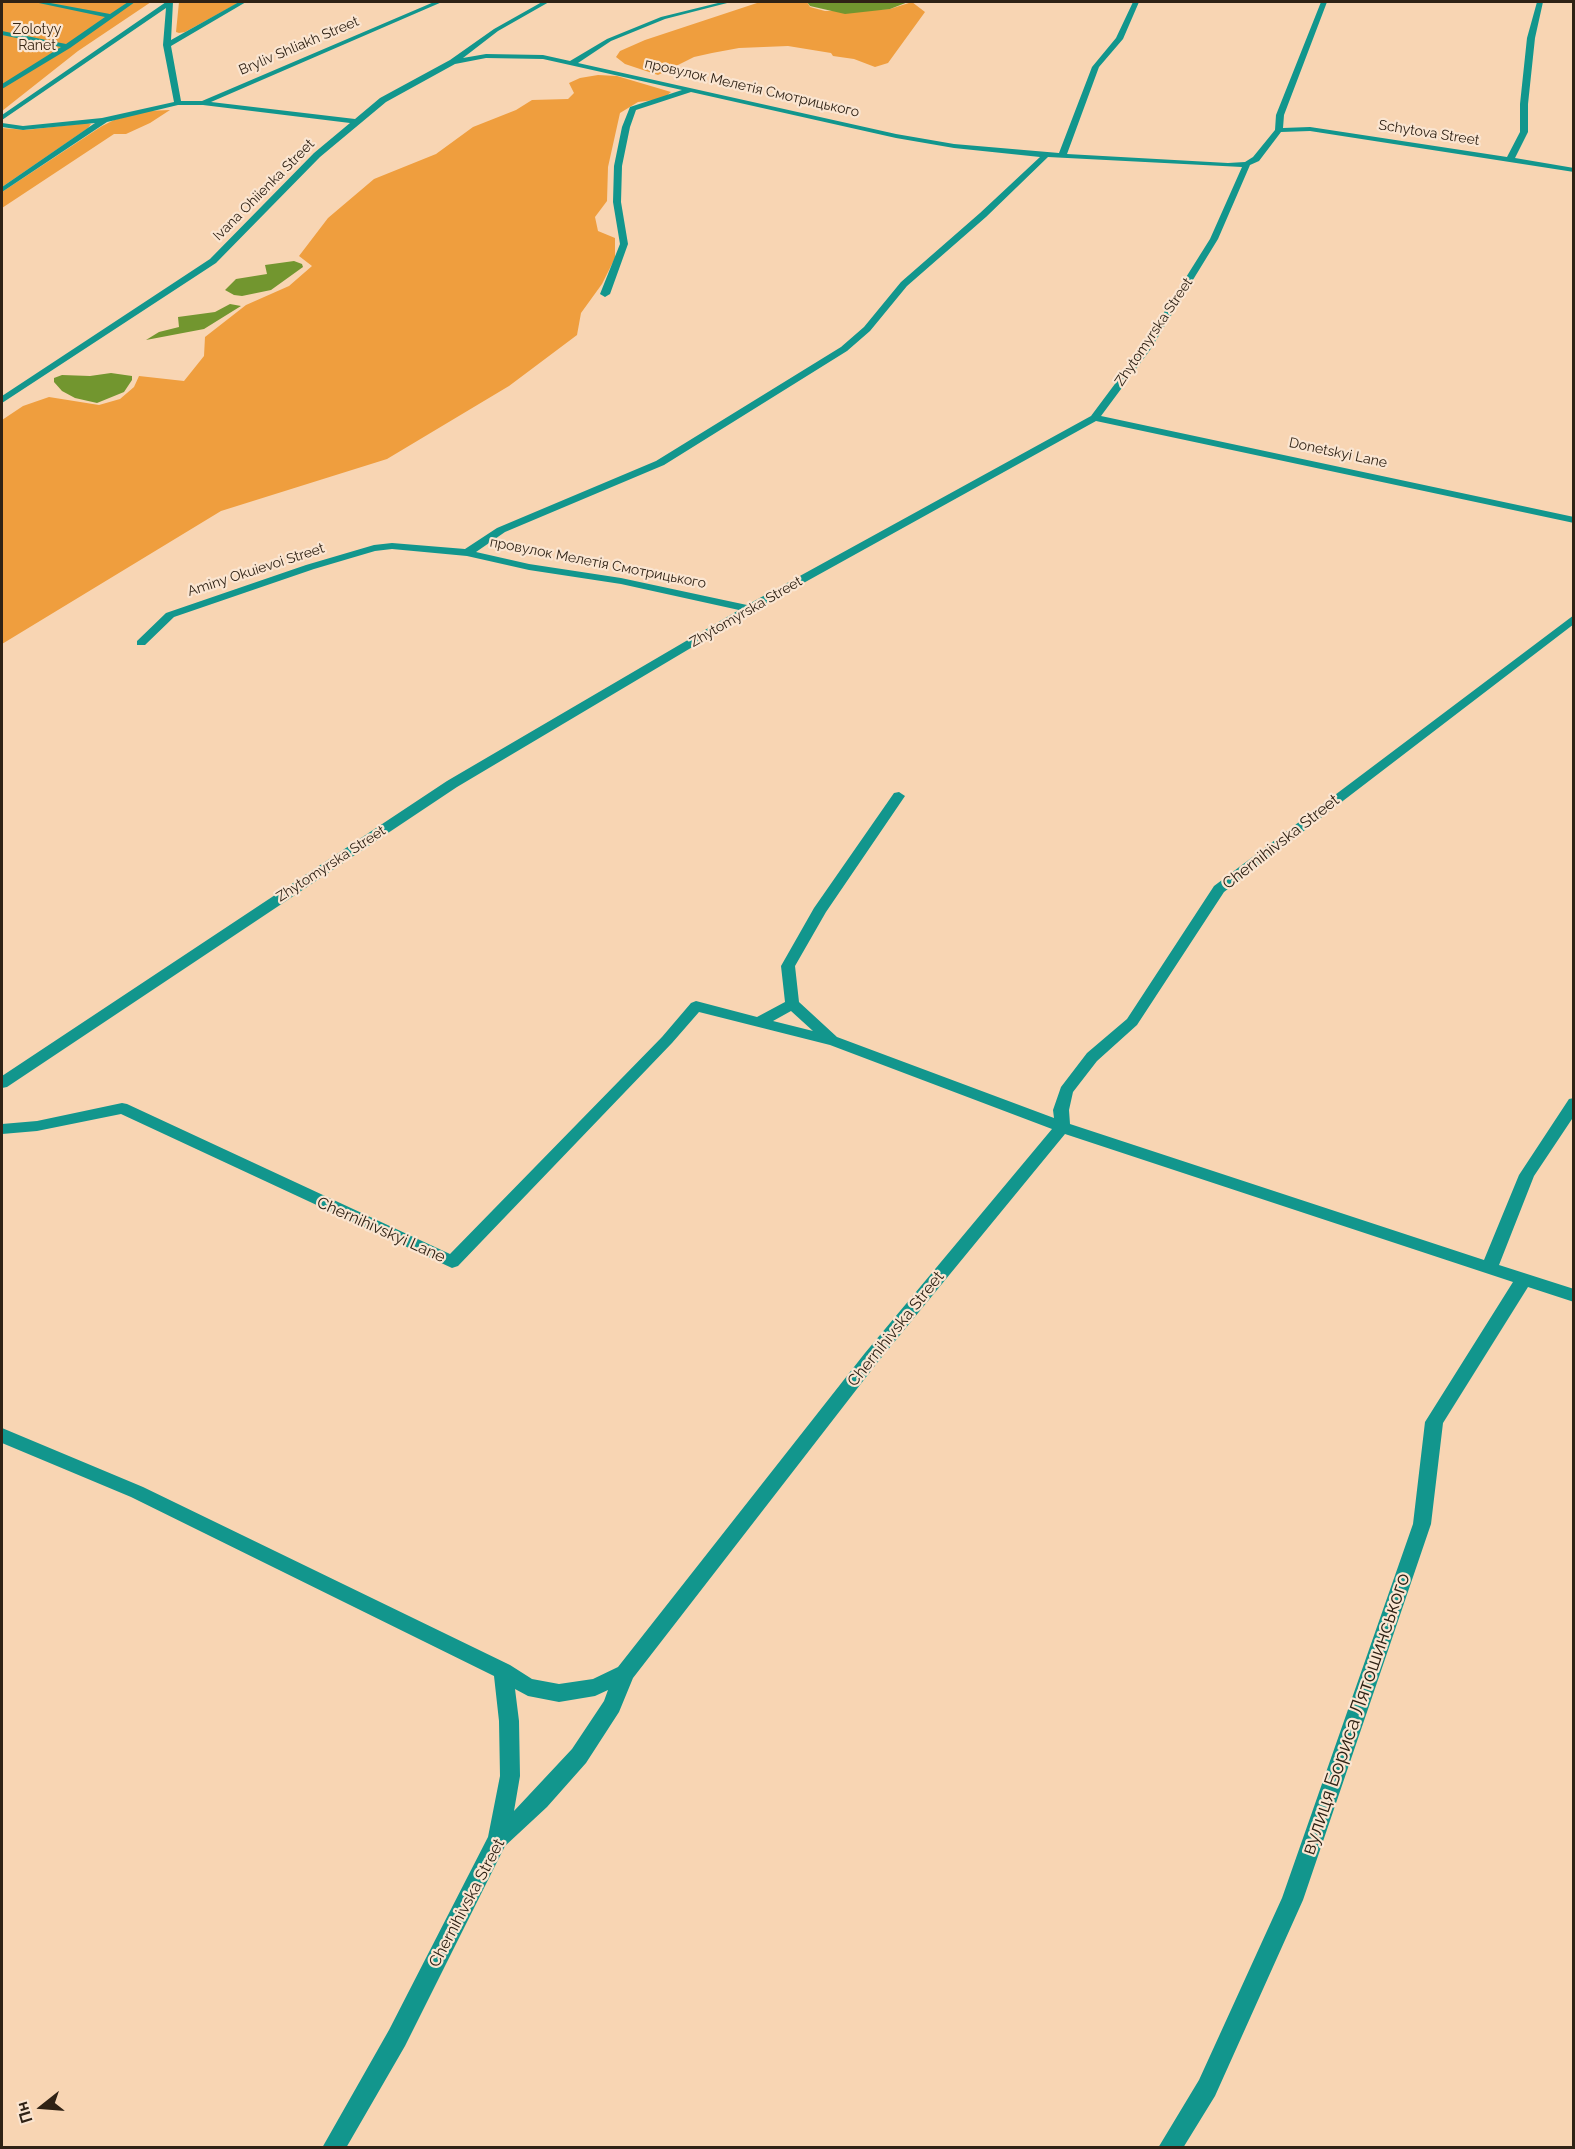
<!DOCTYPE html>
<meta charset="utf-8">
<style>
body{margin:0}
#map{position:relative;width:1575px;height:2149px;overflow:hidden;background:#f8d5b3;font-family:Raleway,sans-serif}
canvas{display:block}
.frame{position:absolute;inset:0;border:3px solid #2f2215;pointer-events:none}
.north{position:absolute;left:12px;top:2077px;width:60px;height:60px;-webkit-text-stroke:4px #fae5d1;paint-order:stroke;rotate:253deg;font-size:16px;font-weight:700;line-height:24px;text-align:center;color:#2f2215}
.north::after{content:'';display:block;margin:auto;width:21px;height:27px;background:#2f2215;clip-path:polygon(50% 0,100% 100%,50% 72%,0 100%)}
</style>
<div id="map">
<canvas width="1575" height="2149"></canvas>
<div class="frame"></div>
<div class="north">Пн</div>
</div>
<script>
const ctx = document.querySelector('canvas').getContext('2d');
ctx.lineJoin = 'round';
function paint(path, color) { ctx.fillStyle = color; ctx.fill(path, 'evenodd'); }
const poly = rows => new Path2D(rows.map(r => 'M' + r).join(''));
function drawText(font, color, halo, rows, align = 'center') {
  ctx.font = font + ' Raleway,sans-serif'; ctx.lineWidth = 4.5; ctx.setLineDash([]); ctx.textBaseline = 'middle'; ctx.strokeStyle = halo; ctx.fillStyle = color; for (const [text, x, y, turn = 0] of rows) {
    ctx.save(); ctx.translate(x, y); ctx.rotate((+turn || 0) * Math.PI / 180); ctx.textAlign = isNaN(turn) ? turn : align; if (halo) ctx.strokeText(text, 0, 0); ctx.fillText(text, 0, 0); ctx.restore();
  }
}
const green = poly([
 [2,2,151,2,78,51,2,111],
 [179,2,240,2,185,32,179,33,176,32],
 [760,2,807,2,810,7,825,11,890,9,912,2,925,12,888,63,875,67,854,59,833,56,831,53,788,46,739,48,712,53,694,57,658,75,625,64,616,57,620,51,645,40],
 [598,75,617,76,671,92,663,99,638,102,620,113,608,167,607,201,595,217,598,231,615,238,615,258,602,284,581,313,577,335,509,386,387,459,221,511,2,644,2,420,23,406,49,397,99,405,120,399,134,387,139,376,184,381,204,356,205,337,246,305,289,286,312,266,299,256,328,218,374,179,436,154,473,127,516,110,532,100,568,99,574,93,569,83,580,78],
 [170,110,150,123,126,134,114,134,2,208,2,192,102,126,114,120,146,111],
 [87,123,91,124,88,128,2,187,2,128,26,130]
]);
const water = poly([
 [807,2,908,2,890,9,845,14,810,6],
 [294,261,302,264,303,267,271,290,242,296,234,295,225,290,236,279,267,274,265,265],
 [230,304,241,306,204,329,146,340,159,332,179,327,178,317,215,312],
 [111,373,132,376,132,380,124,392,97,403,75,398,62,391,54,382,54,378,62,375,90,376]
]);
const minor = poly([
 [34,2,45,2,110,14,128,2,135,2,70,48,2,89,2,84,61,47,2,35,2,31,66,44,105,17,34,2],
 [166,2,173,2,171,40,239,2,246,2,171,46,181,101,202,101,434,2,442,2,211,102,355,119,380,98,450,60,494,29,542,2,549,2,498,31,463,58,486,54,543,55,570,61,607,39,661,17,722,2,731,2,665,19,611,41,578,63,896,134,954,144,1059,153,1092,67,1116,38,1133,2,1139,2,1123,39,1099,67,1067,154,1228,163,1245,162,1253,157,1275,130,1276,115,1321,2,1327,2,1284,115,1283,128,1310,127,1507,157,1520,132,1520,104,1527,38,1537,2,1543,2,1535,38,1528,104,1528,132,1515,158,1574,168,1574,172,1310,131,1281,132,1259,161,1250,165,1218,239,1150,350,1101,416,1574,517,1574,523,1096,421,753,611,457,787,7,1087,2,1088,2,1076,447,781,739,610,621,584,529,570,467,556,392,549,375,551,314,569,174,617,145,645,137,645,137,641,166,613,306,565,374,545,392,543,465,549,497,528,656,461,841,347,864,327,901,282,980,213,1040,157,954,148,896,138,691,92,636,110,630,127,622,166,621,202,628,244,610,294,605,297,600,294,620,244,613,202,614,166,622,127,630,107,682,90,543,59,486,58,455,64,386,102,320,157,216,263,2,403,2,396,210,259,314,153,350,123,203,105,178,105,107,122,2,192,2,187,95,123,23,130,2,127,2,123,23,126,102,118,174,102,163,45,166,8,2,120,2,115,166,2],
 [1048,157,1242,167,1210,239,1141,349,1091,416,747,605,621,578,529,564,476,552,505,532,664,465,847,351,870,331,907,286,986,217,1048,157],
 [1574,615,1574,624,1224,892,1137,1025,1097,1061,1073,1092,1069,1110,1070,1124,1484,1260,1519,1175,1569,1099,1574,1098,1574,1116,1534,1176,1499,1265,1574,1289,1574,1302,1528,1287,1443,1423,1431,1524,1303,1900,1215,2096,1183,2148,1158,2148,1199,2080,1282,1898,1413,1524,1425,1422,1513,1282,1065,1134,877,1363,633,1678,619,1712,586,1763,547,1807,505,1846,405,2046,346,2148,322,2148,389,2030,488,1837,500,1776,499,1721,494,1676,131,1497,2,1443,2,1428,143,1487,510,1665,532,1679,559,1684,593,1679,618,1667,865,1353,1052,1129,830,1045,699,1012,672,1043,458,1266,452,1268,121,1114,37,1131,2,1134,2,1124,37,1121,122,1103,127,1104,450,1254,662,1037,691,1003,696,1001,757,1017,785,1002,781,966,814,908,894,793,899,792,905,796,826,912,795,966,799,1002,837,1037,1054,1118,1053,1110,1061,1087,1087,1053,1127,1019,1214,886,1574,615],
 [791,1011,813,1031,773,1021,791,1011],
 [515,1689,528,1696,559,1702,595,1696,608,1690,604,1701,572,1749,514,1811,520,1776,519,1721,515,1689]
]);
const farParknames = [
 ["Zolotyy",37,30],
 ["Ranet",37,46]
];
const farStreetnames = [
 ["Bryliv Shliakh Street",299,46,-23],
 ["провулок Мелетія Смотрицького",752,88,13],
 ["Schytova Street",1429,133,9],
 ["Ivana Ohiienka Street",264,190,-45],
 ["Zhytomyrska Street",1154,332,-56],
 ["Donetskyi Lane",1338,453,12],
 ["провулок Мелетія Смотрицького",598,563,11],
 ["Aminy Okuievoi Street",256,570,-18],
 ["Zhytomyrska Street",746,612,-30],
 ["Zhytomyrska Street",331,864,-33]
];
const streetNames = [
 ["Chernihivska Street",1281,842,-38],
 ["Chernihivskyi Lane",381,1230,24],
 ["Chernihivska Street",896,1329,-51],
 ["Chernihivska Street",467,1903,-62]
];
const nearStreetnames = [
 ["вулиця Бориса Лятошинського",1356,1714,-71]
];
paint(green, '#ef9e3e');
paint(water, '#72962f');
paint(minor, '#12968d');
drawText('14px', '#382714', '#fae5d1', farParknames);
drawText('14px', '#2f2215', '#fae5d1', farStreetnames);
drawText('16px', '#2f2215', '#fae5d1', streetNames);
drawText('20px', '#2f2215', '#fae5d1', nearStreetnames);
</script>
